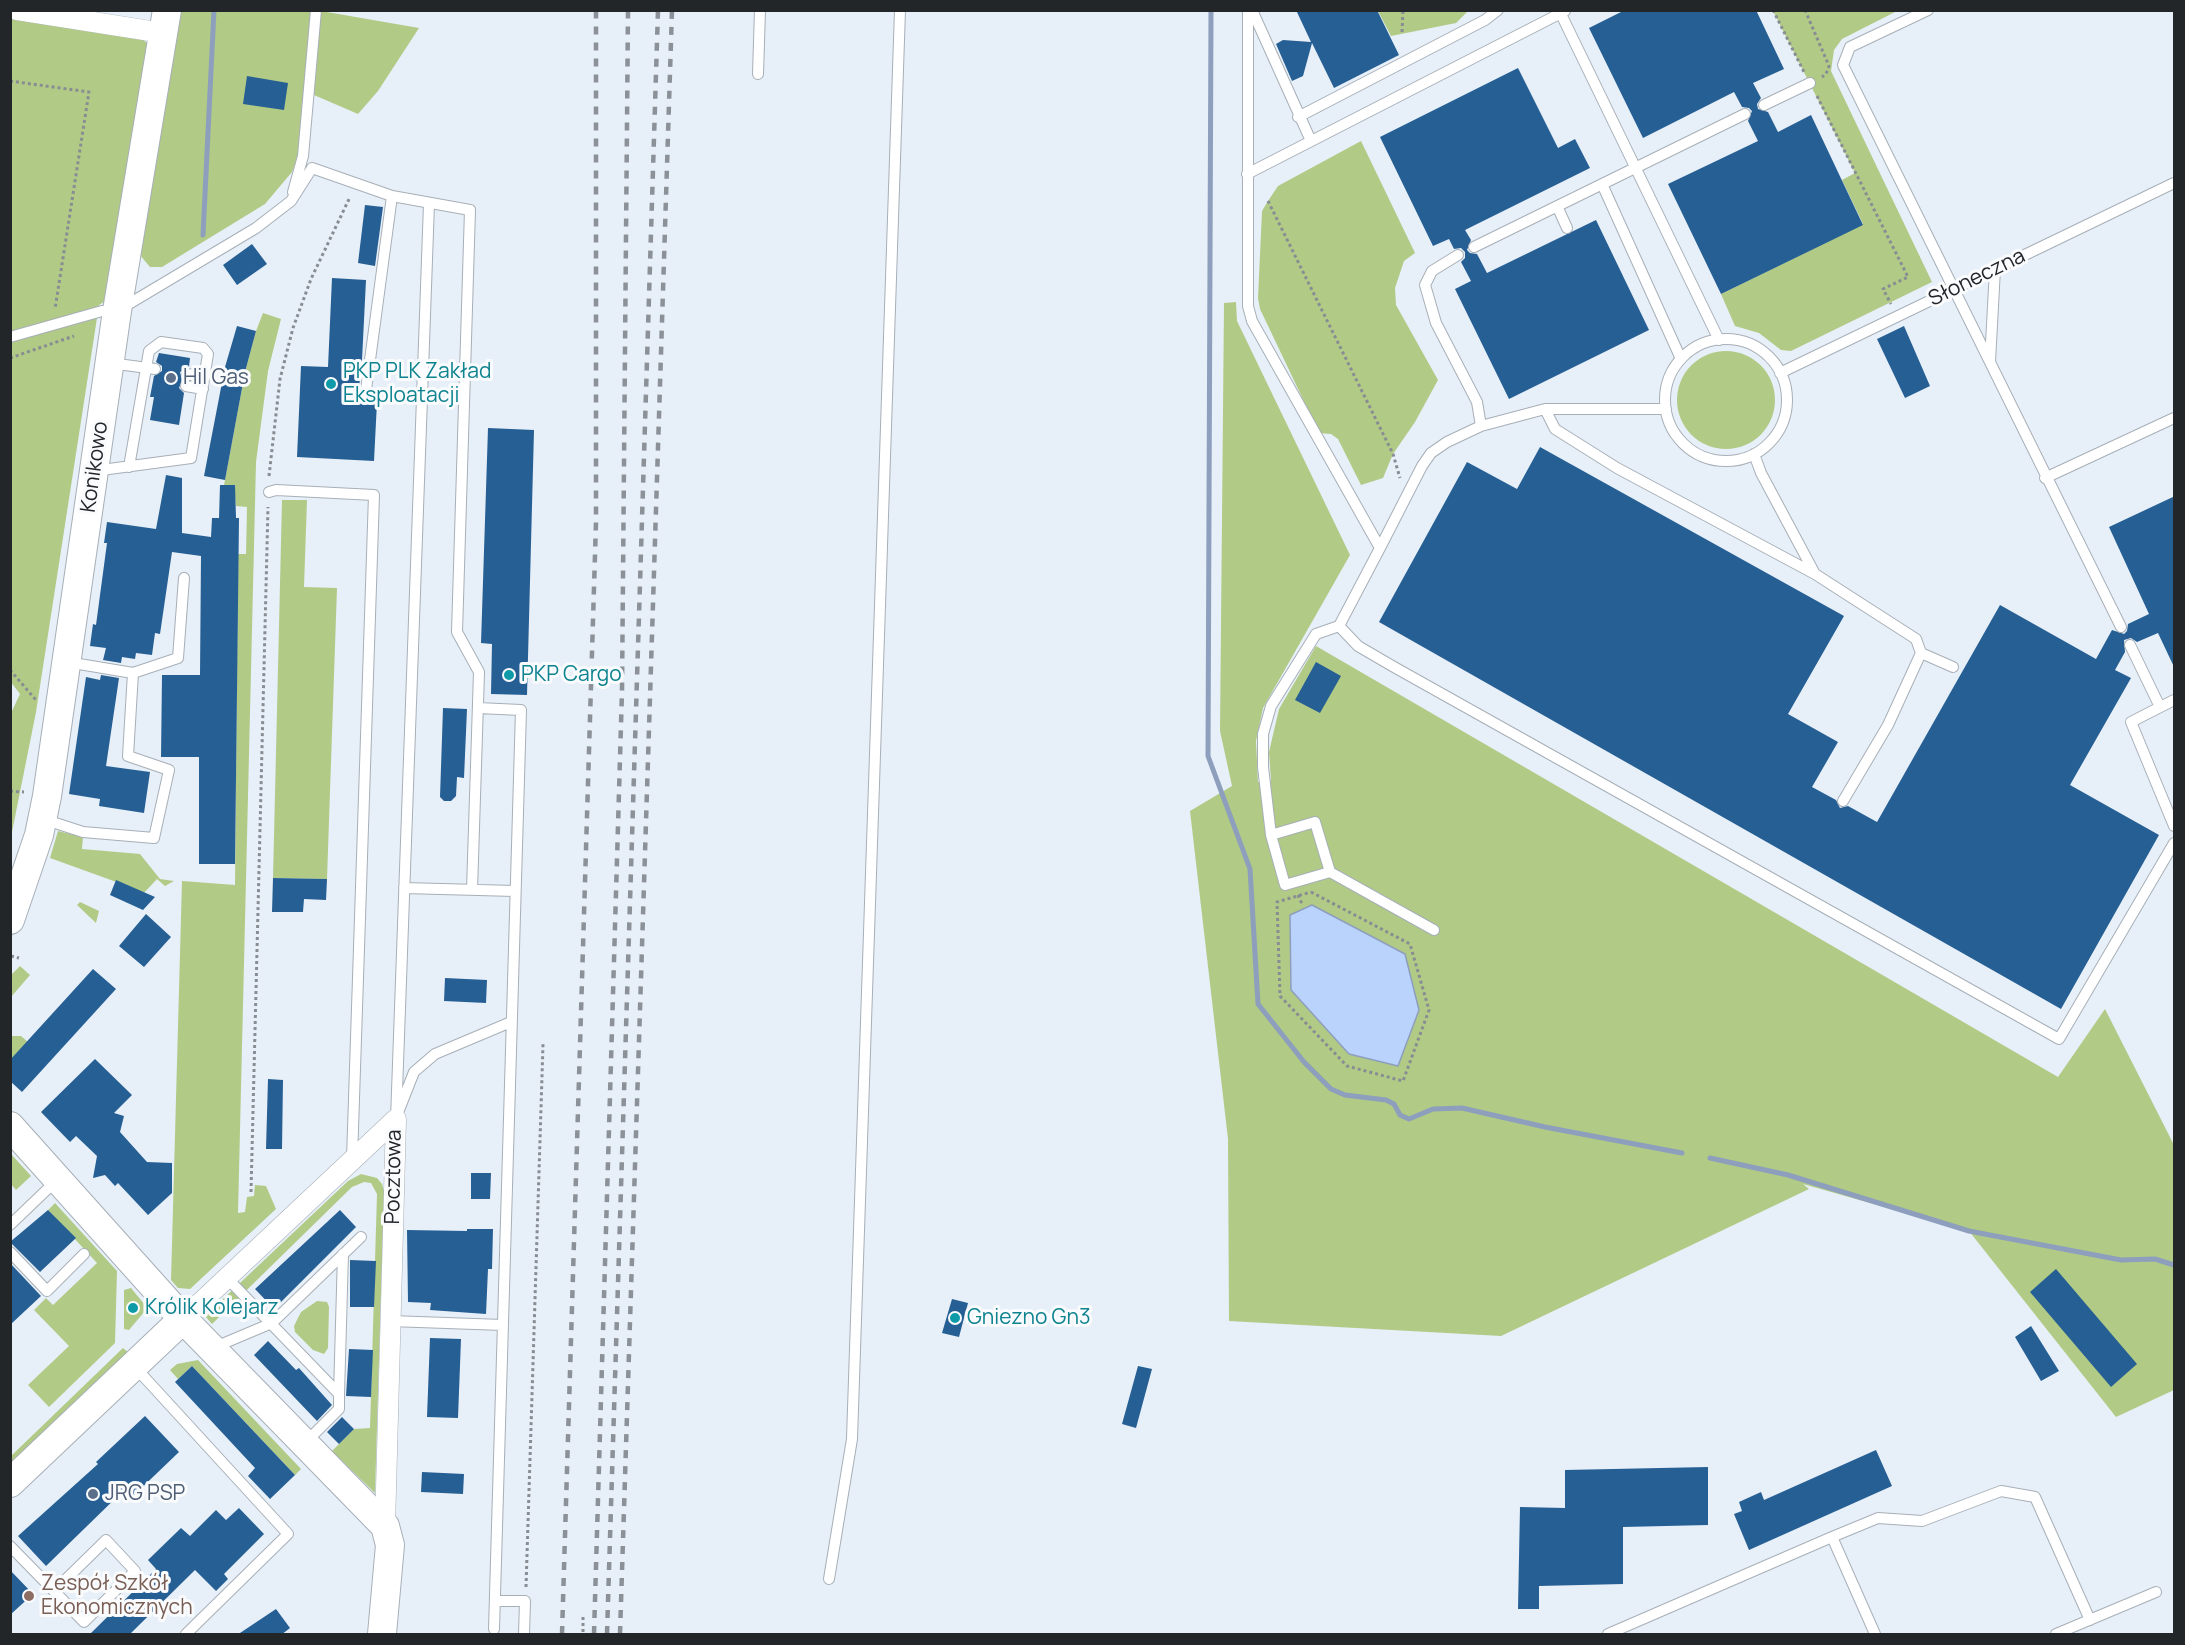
<!DOCTYPE html>
<meta charset="utf-8">
<style>
body{margin:0}
#map{position:relative;width:2185px;height:1645px;overflow:hidden;background:#e7eff8;font-family:Manrope,sans-serif}
canvas{display:block}
.frame{position:absolute;inset:0;border:12px solid #232629;pointer-events:none}
</style>
<div id="map">
<canvas width="2185" height="1645"></canvas>
<div class="frame"></div>
</div>
<script>
const ctx = document.querySelector('canvas').getContext('2d');
ctx.lineJoin = 'round';
function paint(path, color) { ctx.fillStyle = color; ctx.fill(path, 'evenodd'); }
const poly = rows => new Path2D(rows.map(r => 'M' + r).join(''));
function trace(path, color, width, dash) { ctx.strokeStyle = color; ctx.lineWidth = width; ctx.lineCap = dash ? 'butt' : 'round'; ctx.setLineDash(dash || []); ctx.stroke(path); }
function drawText(font, color, halo, rows, align = 'center') {
  ctx.font = font + ' Manrope,sans-serif'; ctx.lineWidth = 6; ctx.setLineDash([]); ctx.textBaseline = 'middle'; ctx.strokeStyle = halo; ctx.fillStyle = color; for (const [text, x, y, turn = 0] of rows) {
    ctx.save(); ctx.translate(x, y); ctx.rotate((+turn || 0) * Math.PI / 180); ctx.textAlign = isNaN(turn) ? turn : align; if (halo) ctx.strokeText(text, 0, 0); ctx.fillText(text, 0, 0); ctx.restore();
  }
}
const green = poly([
 [176,11,311,11,299,153,292,172,265,204,162,267,150,267,140,255],
 [321,11,419,28,378,91,358,114,314,95],
 [1378,11,1468,11,1456,23,1391,36],
 [1773,11,1897,11,1842,39,1834,50,1831,71,1932,282,1791,351,1781,350,1759,333,1735,326,1721,294,1863,224,1842,180,1855,173],
 [11,16,141,38,148,44,114,296,99,305,36,712,11,837,11,713,20,694,10,681],
 [1361,141,1415,253,1404,261,1395,288,1396,305,1438,380,1415,422,1393,454,1383,478,1361,485,1338,439,1331,434,1319,433,1260,309,1258,298,1262,211,1268,201,1278,186],
 [1236,302,1237,321,1350,555,1263,708,1256,741,1258,782,1271,781,1269,752,1279,709,1316,646,2058,1077,2105,1009,2174,1145,2174,1390,2116,1417,1969,1231,1803,1184,1809,1189,1501,1336,1229,1321,1228,1139,1190,811,1232,786,1220,731,1224,303],
 [263,313,281,319,268,371,256,462,238,1213,245,1212,247,1197,254,1196,255,1185,266,1186,276,1209,190,1289,178,1288,171,1280,182,881,235,885,238,554,246,554,247,507,236,506,234,485,224,485,245,372,256,331],
 '1677 400a49 49 0 1 1 98 0a49 49 0 1 1-98 0Z',
 [282,500,307,500,304,587,337,588,327,879,273,878],
 [58,831,83,837,82,849,140,854,160,879,174,881,165,886,157,879,143,894,140,893,126,903,133,888,50,858],
 [80,902,99,911,96,923,77,905],
 [20,966,30,975,11,997,11,975],
 [11,1036,21,1036,28,1042,11,1060],
 [11,1154,31,1176,16,1190,11,1184],
 [361,1174,377,1178,382,1184,384,1191,375,1493,332,1451,354,1429,370,1428,377,1194,371,1183,364,1182,352,1187,212,1324,205,1316,348,1181],
 [55,1203,117,1271,115,1343,49,1407,28,1385,69,1346,34,1310,46,1298,53,1305,97,1263,48,1210],
 [131,1288,145,1305,145,1311,129,1330,124,1329,124,1290],
 [317,1301,327,1302,329,1307,328,1348,324,1354,313,1350,295,1332,294,1326,301,1312],
 [123,1348,129,1353,11,1466,11,1456],
 [198,1360,301,1469,295,1475,192,1366,178,1379,170,1370,177,1364]
]);
const water = poly([
 [1312,905,1405,954,1419,1010,1398,1066,1349,1054,1291,990,1290,915,1312,905]
]);
const stream = poly([
 [1211,10,1208,756,1250,869,1258,1004,1304,1062,1331,1089,1345,1095,1386,1100,1394,1104,1400,1115,1409,1119,1433,1109,1462,1108,1545,1127,1682,1153],
 [203,235,214,10],
 [1710,1158,1788,1175,1969,1231,2121,1260,2155,1259,2174,1265]
]);
const building = poly([
 [1296,10,1377,10,1399,55,1334,88,1312,43,1303,76,1292,81,1276,44,1283,40,1311,42],
 [1625,10,1756,10,1784,69,1753,83,1761,98,1757,104,1758,109,1768,112,1778,132,1811,115,1863,225,1721,294,1668,184,1758,141,1748,121,1752,111,1749,108,1742,107,1734,92,1643,138,1589,28],
 [1518,68,1558,148,1575,139,1590,168,1465,230,1471,240,1467,250,1470,253,1477,254,1487,273,1596,220,1649,330,1509,399,1455,289,1471,281,1461,262,1465,258,1465,252,1461,248,1454,249,1449,239,1433,246,1380,137],
 [247,76,288,83,284,110,243,104],
 [365,205,383,207,375,266,358,263],
 [252,244,267,264,237,285,223,265],
 [332,278,366,280,362,360,358,397,363,404,377,402,374,461,297,457,301,366,328,367],
 [237,326,256,331,245,372,225,480,204,476,225,367],
 [1904,326,1930,386,1905,398,1877,339],
 [159,353,190,358,189,367,180,372,182,380,179,388,184,393,179,425,150,420,154,397,150,397,154,376,162,371,162,366,156,362],
 [488,428,534,430,527,695,491,694,492,644,481,643],
 [1540,447,1844,616,1788,714,1838,742,1812,787,1836,800,1840,808,1848,806,1877,822,2000,605,2096,659,2112,630,2124,634,2127,631,2128,624,2149,614,2109,527,2175,496,2175,669,2158,633,2137,642,2131,638,2124,640,2125,652,2115,670,2131,678,2070,785,2159,835,2061,1009,1379,622,1467,462,1517,489],
 [166,475,182,478,182,533,211,537,212,518,219,518,220,485,235,485,236,518,239,518,235,864,199,864,199,757,161,757,162,675,200,675,201,556,172,552,160,634,155,633,152,655,136,653,135,659,122,657,121,663,103,660,106,648,90,646,93,624,96,625,107,543,104,543,107,522,156,529],
 [1316,662,1341,676,1320,713,1295,700],
 [101,675,119,678,106,766,150,772,144,813,99,806,100,799,69,794,86,677,100,680],
 [443,708,467,709,464,778,457,777,456,796,451,801,444,801,440,797],
 [273,878,327,879,326,900,304,899,303,912,272,912],
 [116,880,155,897,143,910,110,895],
 [146,914,171,937,144,967,119,946],
 [93,969,116,989,22,1092,10,1081,10,1060],
 [445,978,487,980,486,1003,444,1001],
 [95,1059,132,1095,114,1113,124,1116,120,1132,147,1162,172,1163,172,1193,148,1215,118,1183,115,1186,105,1175,93,1178,97,1156,76,1136,70,1142,41,1112],
 [268,1079,283,1080,282,1149,266,1149],
 [471,1173,491,1173,490,1199,471,1199],
 [48,1210,76,1238,40,1272,10,1242],
 [340,1210,356,1227,274,1309,255,1289],
 [467,1229,493,1229,492,1269,488,1269,486,1314,430,1310,431,1303,408,1302,407,1230,467,1231],
 [350,1260,376,1261,374,1307,350,1307],
 [10,1263,41,1296,10,1325],
 [2056,1269,2137,1364,2111,1387,2030,1292],
 [952,1299,968,1303,959,1337,942,1333],
 [2031,1326,2059,1371,2041,1381,2015,1337],
 [430,1338,461,1339,458,1418,427,1417],
 [268,1341,296,1370,299,1368,332,1405,317,1421,254,1355],
 [349,1349,373,1350,371,1397,346,1396],
 [192,1366,295,1475,270,1499,248,1476,255,1468,175,1382],
 [1138,1366,1152,1369,1136,1428,1122,1424],
 [145,1416,179,1452,131,1498,124,1490,46,1566,18,1536,98,1464,96,1462],
 [342,1417,354,1429,339,1444,327,1432],
 [1876,1450,1892,1486,1749,1550,1734,1514,1742,1511,1739,1502,1761,1492,1764,1500],
 [1708,1467,1708,1525,1623,1527,1623,1584,1539,1586,1539,1609,1518,1609,1520,1507,1565,1508,1565,1470],
 [422,1472,464,1474,463,1494,421,1492],
 [239,1508,264,1534,224,1574,228,1579,216,1591,195,1570,129,1635,89,1635,156,1569,148,1560,181,1528,190,1536,216,1510,226,1520],
 [10,1570,33,1594,10,1615],
 [276,1609,290,1628,281,1635,237,1635]
]);
const path = poly([
 [1773,10,1804,72],
 [1805,10,1829,66,1826,74,1822,77],
 [1402,32,1403,10],
 [10,81,89,92,55,309],
 [1817,96,1908,277,1883,289,1891,304],
 [1268,201,1393,454,1400,478],
 [10,358,74,336],
 [269,476,280,379,293,328,311,279,350,197],
 [10,670,36,700],
 [10,791,24,792],
 [1311,892,1410,944,1429,1010,1403,1081,1347,1066,1280,996,1277,902,1311,892],
 [1298,895,1302,904],
 [11,956,19,958],
 [251,1192,268,507],
 [526,1587,543,1044],
 [583,1617,583,1634]
]);
const lane = poly([
 [1248,10,1248,306,1252,321,1380,548,1339,626,1316,634,1271,706,1263,734,1263,767,1271,835,1285,885,1330,872,1434,930],
 [1252,10,1311,141],
 [1559,10,1719,340],
 [1928,10,1850,47,1843,65,2121,627],
 [758,74,760,10],
 [1764,105,1810,83],
 [1298,117,1485,20,1498,10],
 [1247,174,1565,11],
 [1602,184,1681,359],
 [293,192,303,156,316,10],
 [1557,206,1567,228],
 [1474,247,1745,114],
 [1458,255,1432,271,1425,285,1436,323,1477,402,1481,426],
 [10,337,102,311,117,311,256,228,291,201,312,168,392,196,470,210,457,632,479,672,472,890],
 '1665 400a61 61 0 1 1 122 0a61 61 0 1 1-122 0Z',
 [1990,362,1995,269],
 [110,363,155,369],
 [1780,373,2174,183],
 [187,374,205,377],
 [186,386,203,389],
 [365,397,392,196],
 [1545,409,1555,429,1617,468,1815,574],
 [1754,454,1761,473,1815,574,1916,639,1921,653,1888,725,1843,801],
 [94,471,191,458,208,354,203,348,161,342,149,351,129,467],
 [2045,478,2174,418],
 [269,492,276,490,374,495,352,1159],
 [1380,548,1422,466,1431,453,1447,442,1481,426,1545,409,1666,409],
 [1339,626,1358,646,1394,667,2059,1039,2174,843],
 [2130,645,2160,707],
 [1921,653,1953,667],
 [67,662,133,673,178,658,184,578],
 [2174,700,2131,722,2174,826],
 [478,708,521,710,494,1629],
 [43,819,83,832,154,838,169,770,128,756,133,673],
 [1271,835,1315,822,1330,872],
 [404,888,515,891],
 [399,1110,414,1072,435,1054,511,1022],
 [396,1119,429,204],
 [10,1225,58,1179],
 [10,1252,47,1291,84,1254],
 [227,1278,339,1394,339,1409,305,1443],
 [390,1321,503,1325],
 [215,1347,272,1323,361,1237],
 [134,1366,288,1534,186,1634],
 [339,1394,343,1254],
 [1832,1537,1878,1518,1922,1521,2001,1491,2035,1497,2090,1620],
 [10,1546,54,1591,84,1622,135,1571,106,1540,54,1591],
 [829,1579,852,1439,900,10],
 [495,1601,525,1601,524,1634],
 [1608,1634,1832,1537,1875,1634],
 [2056,1634,2156,1592]
]);
const street = poly([
 [17,10,163,33],
 [183,1319,396,1119],
 [385,1526,396,1119]
]);
const secondary = poly([
 [10,920,39,835,47,796,117,311,167,10],
 [10,1126,183,1319,385,1526,390,1545,382,1634],
 [10,1483,183,1319]
]);
const rail = poly([
 [562,1634,596,522,596,10],
 [594,1634,622,691,628,10],
 [607,1634,658,10],
 [620,1634,672,10]
]);
const markers = [
 [171,378,6,"#5c6f8a"],
 [331,384,6,"#0f9aa8"],
 [509,675,6,"#0f9aa8"],
 [133,1308,6,"#0f9aa8"],
 [955,1318,6,"#0f9aa8"],
 [93,1494,6,"#5c6f8a"],
 [29,1596,6,"#8d6e63"]
];
const streetNames = [
 ["Słoneczna",1977,278,-26],
 ["Konikowo",95,467,-82],
 ["Pocztowa",394,1177,-89]
];
const cultureNames = [
 ["PKP PLK Zakład",343,372],
 ["Eksploatacji",343,396],
 ["PKP Cargo",521,675],
 ["Królik Kolejarz",145,1308],
 ["Gniezno Gn3",967,1318]
];
const serviceNames = [
 ["Hil Gas",183,378],
 ["JRG PSP",105,1494]
];
const educationNames = [
 ["Zespół Szkół",41,1584],
 ["Ekonomicznych",41,1608]
];
paint(green, '#b1ca86');
paint(water, '#bad3fc');
trace(water, '#8d9fbd', 1.5);
trace(stream, '#8d9fbd', 5);
paint(building, '#265f94');
trace(lane, '#a7afb7', 12);
trace(street, '#a7afb7', 21);
trace(secondary, '#a7afb7', 30);
trace(path, '#888d93', 3, [3, 3]);
trace(lane, '#fff', 10);
trace(street, '#fff', 20);
trace(secondary, '#fff', 28);
trace(rail, '#8c9198', 4.5, [8, 8]);
for (const [x, y, r, color] of markers) { const dot = new Path2D(); dot.arc(x, y, r, 0, 2 * Math.PI); ctx.fillStyle = color; ctx.fill(dot); trace(dot, '#fafbfd', 2); }
drawText('21px', '#232629', '#fafbfd', streetNames);
drawText('21px', '#0d838f', '#fafbfd', cultureNames, 'left');
drawText('21px', '#4e5e75', '#fafbfd', serviceNames, 'left');
drawText('21px', '#785e54', '#fafbfd', educationNames, 'left');
</script>
